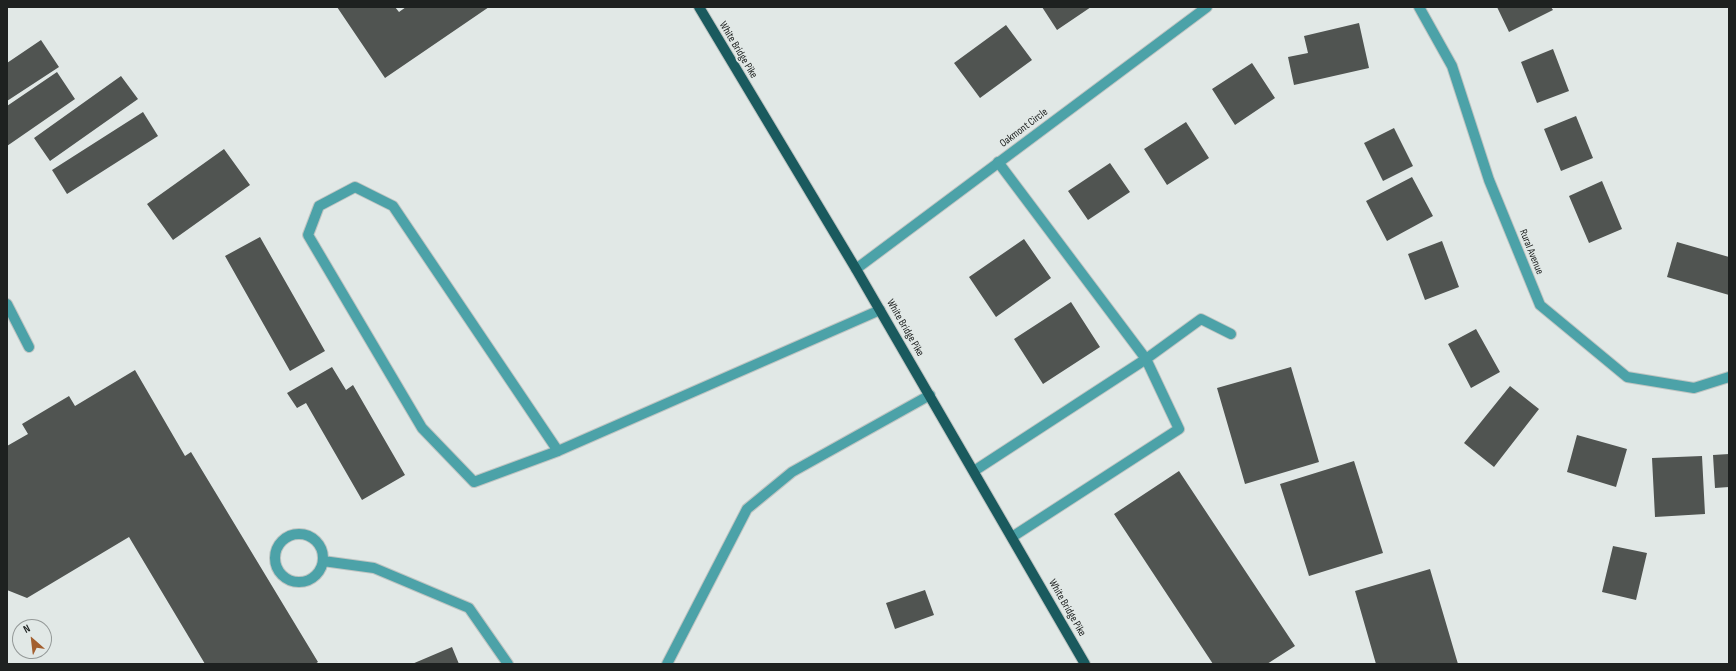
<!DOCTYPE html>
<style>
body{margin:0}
#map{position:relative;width:1736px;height:671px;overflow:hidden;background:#e1e8e6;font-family:"Sofia Sans Condensed",sans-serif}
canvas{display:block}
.frame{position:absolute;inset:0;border:8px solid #1e2120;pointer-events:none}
.north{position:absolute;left:12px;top:619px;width:40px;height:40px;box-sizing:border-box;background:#e1e8e6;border:1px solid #939897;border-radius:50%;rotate:332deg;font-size:11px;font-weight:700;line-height:16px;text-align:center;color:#1e2120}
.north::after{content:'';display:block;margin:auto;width:14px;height:18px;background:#a35f2f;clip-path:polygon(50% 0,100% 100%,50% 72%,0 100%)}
</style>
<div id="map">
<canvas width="1736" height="671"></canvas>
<div class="frame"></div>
<div class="north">N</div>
</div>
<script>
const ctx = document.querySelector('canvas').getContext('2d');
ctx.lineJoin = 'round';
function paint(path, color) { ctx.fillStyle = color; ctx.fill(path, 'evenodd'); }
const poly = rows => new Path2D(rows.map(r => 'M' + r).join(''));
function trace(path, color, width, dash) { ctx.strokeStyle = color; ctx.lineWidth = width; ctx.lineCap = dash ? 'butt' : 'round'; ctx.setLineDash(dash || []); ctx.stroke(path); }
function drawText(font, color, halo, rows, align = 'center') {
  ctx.font = font + ' "Sofia Sans Condensed",sans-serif'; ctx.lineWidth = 4; ctx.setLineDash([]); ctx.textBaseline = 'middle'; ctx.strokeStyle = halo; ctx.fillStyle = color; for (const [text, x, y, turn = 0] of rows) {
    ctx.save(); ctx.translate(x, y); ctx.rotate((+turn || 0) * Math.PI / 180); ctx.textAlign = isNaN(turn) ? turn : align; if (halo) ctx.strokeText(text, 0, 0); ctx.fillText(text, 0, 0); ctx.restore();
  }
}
const building = poly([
 [337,7,395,7,399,12,406,7,489,7,385,78],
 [1042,7,1091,7,1057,30],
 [1497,7,1551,7,1553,10,1509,32],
 [1359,23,1369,68,1294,85,1288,57,1308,53,1304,36],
 [1006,25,1032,60,980,98,954,63],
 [41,40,59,67,7,101,7,63],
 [1553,49,1569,91,1537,103,1521,62],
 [1252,63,1275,98,1235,125,1212,89],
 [57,72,75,99,7,146,7,106],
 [121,76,138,99,50,161,34,138],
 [143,112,158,136,67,194,52,170],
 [1576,116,1593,158,1561,171,1544,129],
 [1186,122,1209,158,1167,185,1144,149],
 [1394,128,1413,166,1383,181,1364,143],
 [224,149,250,185,173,240,147,204],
 [1110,163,1130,192,1088,220,1068,191],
 [1412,177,1433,216,1387,241,1366,201],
 [1602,181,1622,229,1589,243,1569,196],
 [260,237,325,351,290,371,225,256],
 [1024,239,1051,278,996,317,969,277],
 [1442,241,1459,287,1425,300,1408,254],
 [1677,242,1729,257,1729,295,1667,277],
 [1071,302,1100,347,1043,384,1014,339],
 [1476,329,1500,372,1471,388,1448,344],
 [332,367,346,390,353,385,405,475,362,500,306,403,297,408,287,393],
 [1291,367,1319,462,1245,484,1217,388],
 [135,370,185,456,191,452,318,662,315,664,205,664,129,537,27,598,7,590,7,446,28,434,22,424,69,396,75,406],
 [1510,386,1539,409,1494,467,1464,443],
 [1577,435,1627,449,1616,487,1567,472],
 [1729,454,1729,487,1715,488,1713,455],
 [1702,456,1705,514,1655,517,1652,458],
 [1354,461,1383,553,1309,576,1280,484],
 [1179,471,1295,646,1267,664,1213,664,1114,514],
 [1613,546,1647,553,1636,600,1602,592],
 [1430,569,1458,664,1376,664,1355,591],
 [925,590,934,615,895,629,886,603],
 [452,647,459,664,412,664]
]);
const lane = poly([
 [998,162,1146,359,1179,429,1012,537],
 [558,451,393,206,355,187,319,206,308,235,422,428,474,482,558,451,880,310],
 [974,471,1146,359,1201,319,1231,334],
 '275 558a24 24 0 1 1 48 0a24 24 0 1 1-48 0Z',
 [323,561,374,568,469,608,508,664],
 [667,664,747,509,792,472,930,395]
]);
const street = poly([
 [1419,7,1452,66,1489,180,1540,305,1627,377,1694,388,1729,377],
 [856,269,1207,7],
 [7,304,29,347]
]);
const primary = poly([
 [699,7,856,269,1085,664]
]);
const streetNames = [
 ["White Bridge Pike",738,50,59],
 ["Oakmont Circle",1024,128,-37],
 ["Rural Avenue",1531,252,68],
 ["White Bridge Pike",905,328,60],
 ["White Bridge Pike",1067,608,60]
];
paint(building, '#505451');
trace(lane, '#bec4c2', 12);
trace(street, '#bec4c2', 12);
trace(primary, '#bec4c2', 12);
trace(lane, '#4ca2a8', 10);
trace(street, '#4ca2a8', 10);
trace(primary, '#1a5a5e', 10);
drawText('11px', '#1e2120', '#e1e8e6', streetNames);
</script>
